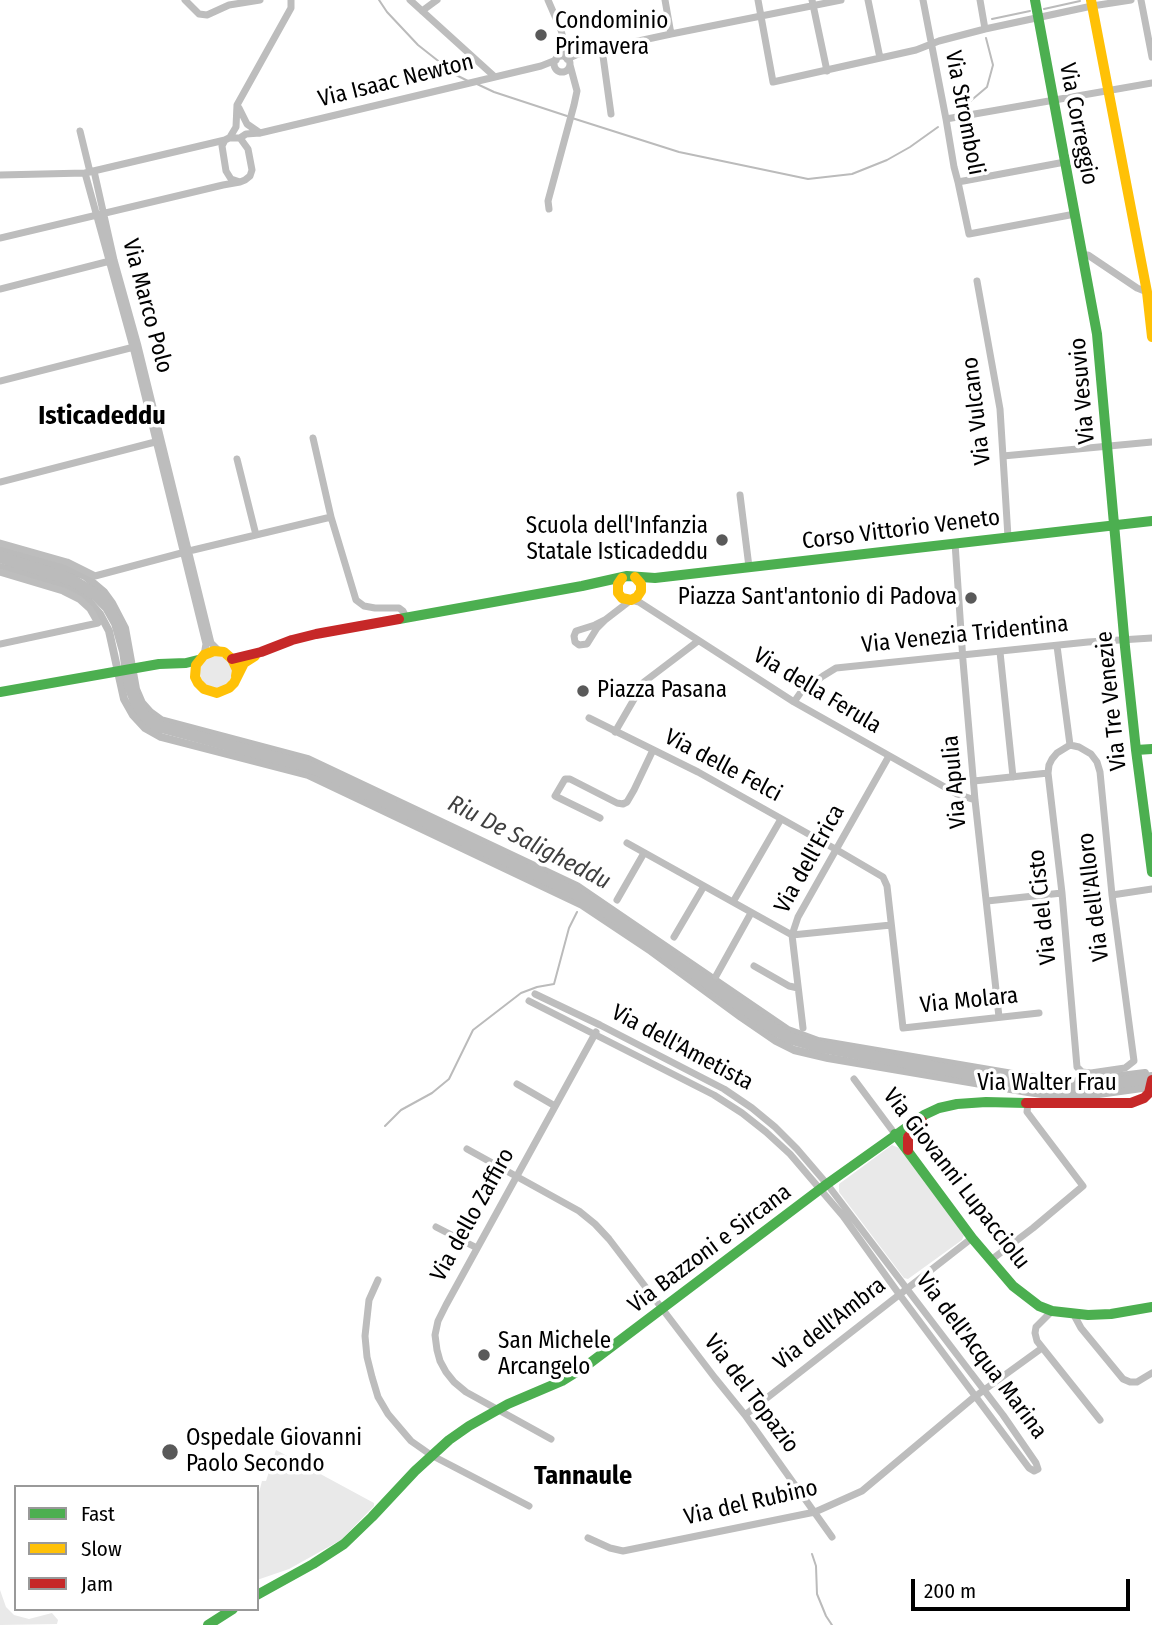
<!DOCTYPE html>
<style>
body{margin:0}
#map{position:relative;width:1152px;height:1625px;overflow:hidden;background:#fff;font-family:"Fira Sans Condensed",sans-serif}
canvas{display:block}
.legend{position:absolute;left:14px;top:1485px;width:245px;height:126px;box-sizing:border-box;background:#fff;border:2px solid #999;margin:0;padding:9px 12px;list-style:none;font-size:21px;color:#000}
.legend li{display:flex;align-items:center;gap:14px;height:35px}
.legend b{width:35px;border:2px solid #999}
.scale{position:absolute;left:911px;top:1579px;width:219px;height:32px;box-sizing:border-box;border:4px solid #000;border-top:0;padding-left:9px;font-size:21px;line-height:24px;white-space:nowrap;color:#000;-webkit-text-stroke:5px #fff;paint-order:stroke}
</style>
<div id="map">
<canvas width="1152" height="1625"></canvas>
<ul class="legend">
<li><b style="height:9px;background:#4caf50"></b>Fast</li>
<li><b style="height:9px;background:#ffc107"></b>Slow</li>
<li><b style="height:9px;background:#c62828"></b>Jam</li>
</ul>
<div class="scale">200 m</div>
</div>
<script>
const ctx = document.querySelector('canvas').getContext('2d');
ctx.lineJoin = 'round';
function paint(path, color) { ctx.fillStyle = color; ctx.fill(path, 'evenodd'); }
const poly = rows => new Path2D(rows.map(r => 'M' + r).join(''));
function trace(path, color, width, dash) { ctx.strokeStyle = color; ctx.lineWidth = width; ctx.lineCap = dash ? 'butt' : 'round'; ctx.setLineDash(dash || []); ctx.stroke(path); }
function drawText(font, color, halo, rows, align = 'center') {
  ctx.font = font + ' "Fira Sans Condensed",sans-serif'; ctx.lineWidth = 7; ctx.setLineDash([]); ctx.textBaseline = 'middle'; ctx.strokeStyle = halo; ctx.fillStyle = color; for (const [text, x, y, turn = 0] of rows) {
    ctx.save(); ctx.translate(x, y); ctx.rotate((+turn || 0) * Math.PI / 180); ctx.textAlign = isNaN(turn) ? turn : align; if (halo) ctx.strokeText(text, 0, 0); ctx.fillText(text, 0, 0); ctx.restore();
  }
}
const green = poly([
 '200 672a16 16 0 1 1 32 0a16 16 0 1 1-32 0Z',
 [892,1145,899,1148,964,1235,962,1240,908,1279,904,1278,839,1192,839,1184],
 [276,1450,374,1503,374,1506,341,1540,289,1569,257,1580,257,1500,262,1481,266,1481],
 [0,1590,6,1607,14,1615,29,1619,52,1613,58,1620,57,1624,0,1625]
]);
const stream = poly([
 [379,0,387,12,418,45,456,75,468,81],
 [1044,9,1080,1],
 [992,19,1030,11],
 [477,84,494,92,567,116],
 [961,109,987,87,993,65,986,38],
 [572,118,679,152,808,179,852,174,887,160,910,147,938,127],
 [587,903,592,902],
 [385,1126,401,1110,432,1093,449,1079,473,1030,521,993,537,987,554,984,569,928,577,912],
 [812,1554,816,1566,817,1594,826,1616,832,1625]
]);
const canal = poly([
 [0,549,74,571,85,576,104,592,112,603,125,628,136,689,142,703,150,712,161,720,308,759,577,886,788,1030,818,1041,1054,1081,1071,1082,1145,1073,1142,1088,1077,1097,1056,1096,1028,1092,828,1058,794,1050,776,1041,741,1017,651,951,582,905,308,775,161,737,145,728,133,715,124,699,109,631,100,614,87,599,74,590,53,581,0,567]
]);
const river = poly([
 [0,557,72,580,96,595,108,607,117,623,125,651,130,686,136,702,144,715,158,726,303,765,321,771,457,837,567,889,592,902,765,1023,789,1038,817,1046,1052,1089,1073,1089,1152,1078]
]);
const street = poly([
 [185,0,199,14,207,15,229,5,260,0],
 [410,0,495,77],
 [548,0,561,30,566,51,565,57],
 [665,0,671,34],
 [758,0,773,82,916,50,939,41,985,29,1092,6,1131,0],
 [812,0,827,71],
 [868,0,880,58],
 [923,0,946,119,954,167,958,182,969,234,1075,214],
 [980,0,985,29],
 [1141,0,1152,57],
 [422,11,437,0],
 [602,49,611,114],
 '554 64a8 8 0 1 1 16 0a8 8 0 1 1-16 0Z',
 [567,59,578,54,671,34,841,0],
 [239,108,247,124,260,133],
 [946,119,1152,83],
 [80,131,90,172],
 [230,137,236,127,237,105,291,8,291,0],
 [240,138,246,134,260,133,319,119,541,66,556,60],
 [94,171,114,260,138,346,211,643,219,651],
 [85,173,133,347,206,644,204,655],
 [0,175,85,173,225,140],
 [958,182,1065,162],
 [549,209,548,201,574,105,577,91,570,65],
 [0,238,223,185,240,182,245,180,250,176,252,170,248,149,240,138,229,138,225,140,222,146,226,171,231,179,240,182],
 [1083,255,1088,255,1137,288,1147,292],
 [977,281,1000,409,1008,537],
 [0,289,110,261],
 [0,381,134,347],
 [313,438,331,517,356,600,364,606,375,608,399,608,403,611,406,617],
 [1003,456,1152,442],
 [237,459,256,535],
 [0,482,159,441],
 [740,495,749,567],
 [0,543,67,562,95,576,189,551,331,517],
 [955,543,963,661,975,800,999,1017],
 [0,572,63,591,79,599,90,609,98,623,0,644],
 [605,620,595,625,576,631,574,636,575,642,579,645,587,644,597,628,605,620,631,600,639,602,794,702,957,794,975,800],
 [1057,646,1070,745],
 [1000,652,1013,777],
 [794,702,801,692,823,676,836,668,1088,642,1152,638],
 [589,718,698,772,837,850,883,877,887,886,903,1028,1039,1013],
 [615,732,644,682,698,641],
 [1070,745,1079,747,1091,754,1097,762,1100,772,1112,895,1134,1061,1125,1068,1091,1073,1082,1072,1077,1067,1062,893,1048,773,1049,765,1052,759,1057,753,1070,745],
 [974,781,1048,773],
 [600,818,555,796,565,779,570,779,617,803,623,804,627,802,634,790,653,750],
 [627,843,792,935],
 [1112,895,1152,889],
 [617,900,644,853],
 [987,901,1062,893],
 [733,902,781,819],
 [792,935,891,925],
 [674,937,704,886],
 [754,966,789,986,798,988],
 [716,976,751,913],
 [529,1001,714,1095,742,1113,766,1132,790,1154,843,1216,899,1294,1029,1468,1034,1471,1038,1469,1036,1463,1003,1415,827,1184,797,1149,775,1127,752,1108,724,1089,600,1025,535,994],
 [803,1028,792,935,798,917,889,756],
 [854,1079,895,1134],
 [517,1084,555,1106],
 [467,1149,579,1211,595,1224,609,1239,715,1378,745,1415,832,1537],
 [436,1227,477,1248],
 [991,1260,1033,1228,1083,1186,1027,1112,1028,1103],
 [378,1280,369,1300,365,1336,367,1357,372,1377,378,1397,388,1414,411,1441,431,1455,529,1506],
 [1052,1311,1036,1327,1035,1333,1037,1341,1100,1420],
 [1074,1315,1081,1328,1123,1379,1130,1382,1137,1382,1152,1373],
 [745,1415,972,1238],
 [551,1439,466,1392,454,1382,446,1372,440,1361,437,1350,435,1335,438,1321,446,1305,596,1032],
 [588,1538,610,1548,623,1551,815,1512,862,1491,973,1398,1042,1348]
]);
const fast = poly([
 [1035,0,1097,334,1125,647,1136,750,1152,872],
 [399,619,582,586,627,576,655,578,1152,521],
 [0,692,159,664,186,663,198,660],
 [1136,750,1152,749],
 [895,1134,972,1238,1013,1286,1039,1306,1052,1311,1088,1315,1111,1314,1152,1307],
 [257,1595,313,1564,344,1544,372,1517,415,1471,449,1440,469,1426,508,1404,562,1381,586,1366,827,1184,924,1115,939,1108,957,1104,986,1102,1026,1103],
 [208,1625,233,1609]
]);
const slow = poly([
 [1091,0,1147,292,1152,337],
 [622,578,618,584,618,593,622,598,631,600,637,597,641,591,641,584,635,577],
 [236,676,237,670,232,659,224,652,214,651,204,655,196,665,195,677,198,683,204,689,217,693,229,688,234,683,244,663,255,656]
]);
const jam = poly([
 [232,659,261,652,292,640,316,634,399,619],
 [1026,1103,1131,1103,1144,1098,1149,1093,1152,1080],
 [908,1150,908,1137,922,1121]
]);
const markers = [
 [541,35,7,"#595959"],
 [722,540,7,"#595959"],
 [971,598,7,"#595959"],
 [583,691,7,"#595959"],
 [484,1355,7,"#595959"],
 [170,1452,9,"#595959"]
];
const poiNames = [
 ["Condominio",555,22],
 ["Primavera",555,48],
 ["Scuola dell'Infanzia",708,527,"right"],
 ["Statale Isticadeddu",708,553,"right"],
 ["Piazza Sant'antonio di Padova",957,598,"right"],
 ["Piazza Pasana",597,691],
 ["San Michele",498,1342],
 ["Arcangelo",498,1368],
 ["Ospedale Giovanni",186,1439],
 ["Paolo Secondo",186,1465]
];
const streetNames = [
 ["Via Isaac Newton",396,81,-14],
 ["Via Stromboli",964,113,79],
 ["Via Correggio",1078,124,79],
 ["Via Marco Polo",147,306,75],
 ["Via Vesuvio",1083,391,-95],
 ["Via Vulcano",977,411,-97],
 ["Corso Vittorio Veneto",901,530,-7],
 ["Via Venezia Tridentina",965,635,-6],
 ["Via della Ferula",817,691,31],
 ["Via Tre Venezie",1112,701,-96],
 ["Via delle Felci",723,766,28],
 ["Via Apulia",955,782,-95],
 ["Via dell'Erica",810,859,-61],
 ["Via dell'Alloro",1094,897,-97],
 ["Via del Cisto",1043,907,-96],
 ["Via Molara",969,1001,-6],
 ["Via dell'Ametista",682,1048,28],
 ["Via Walter Frau",1047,1084],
 ["Via Giovanni Lupacciolu",956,1179,52],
 ["Via dello Zaffiro",473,1215,-61],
 ["Via Bazzoni e Sircana",710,1249,-37],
 ["Via dell'Ambra",830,1324,-38],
 ["Via dell'Acqua Marina",981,1356,53],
 ["Via del Topazio",751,1394,53],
 ["Via del Rubino",751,1503,-13]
];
const waterNames = [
 ["Riu De Saligheddu",529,843,27]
];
const quarterNames = [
 ["Isticadeddu",102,417],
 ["Tannaule",583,1477]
];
paint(green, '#e9e9e9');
trace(stream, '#bbb', 2);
trace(canal, '#bbb', 8);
trace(river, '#bbb', 12);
trace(street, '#bdbdbd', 7);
trace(fast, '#4caf50', 10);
trace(slow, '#ffc107', 10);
trace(jam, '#c62828', 10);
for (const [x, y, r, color] of markers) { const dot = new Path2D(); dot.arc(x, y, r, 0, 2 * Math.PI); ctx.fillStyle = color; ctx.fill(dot); trace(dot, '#fff', 2.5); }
drawText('23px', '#000', '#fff', poiNames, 'left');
drawText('23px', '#000', '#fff', streetNames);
drawText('italic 24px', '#3f3f3f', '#fff', waterNames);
drawText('bold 26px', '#000', '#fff', quarterNames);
</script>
